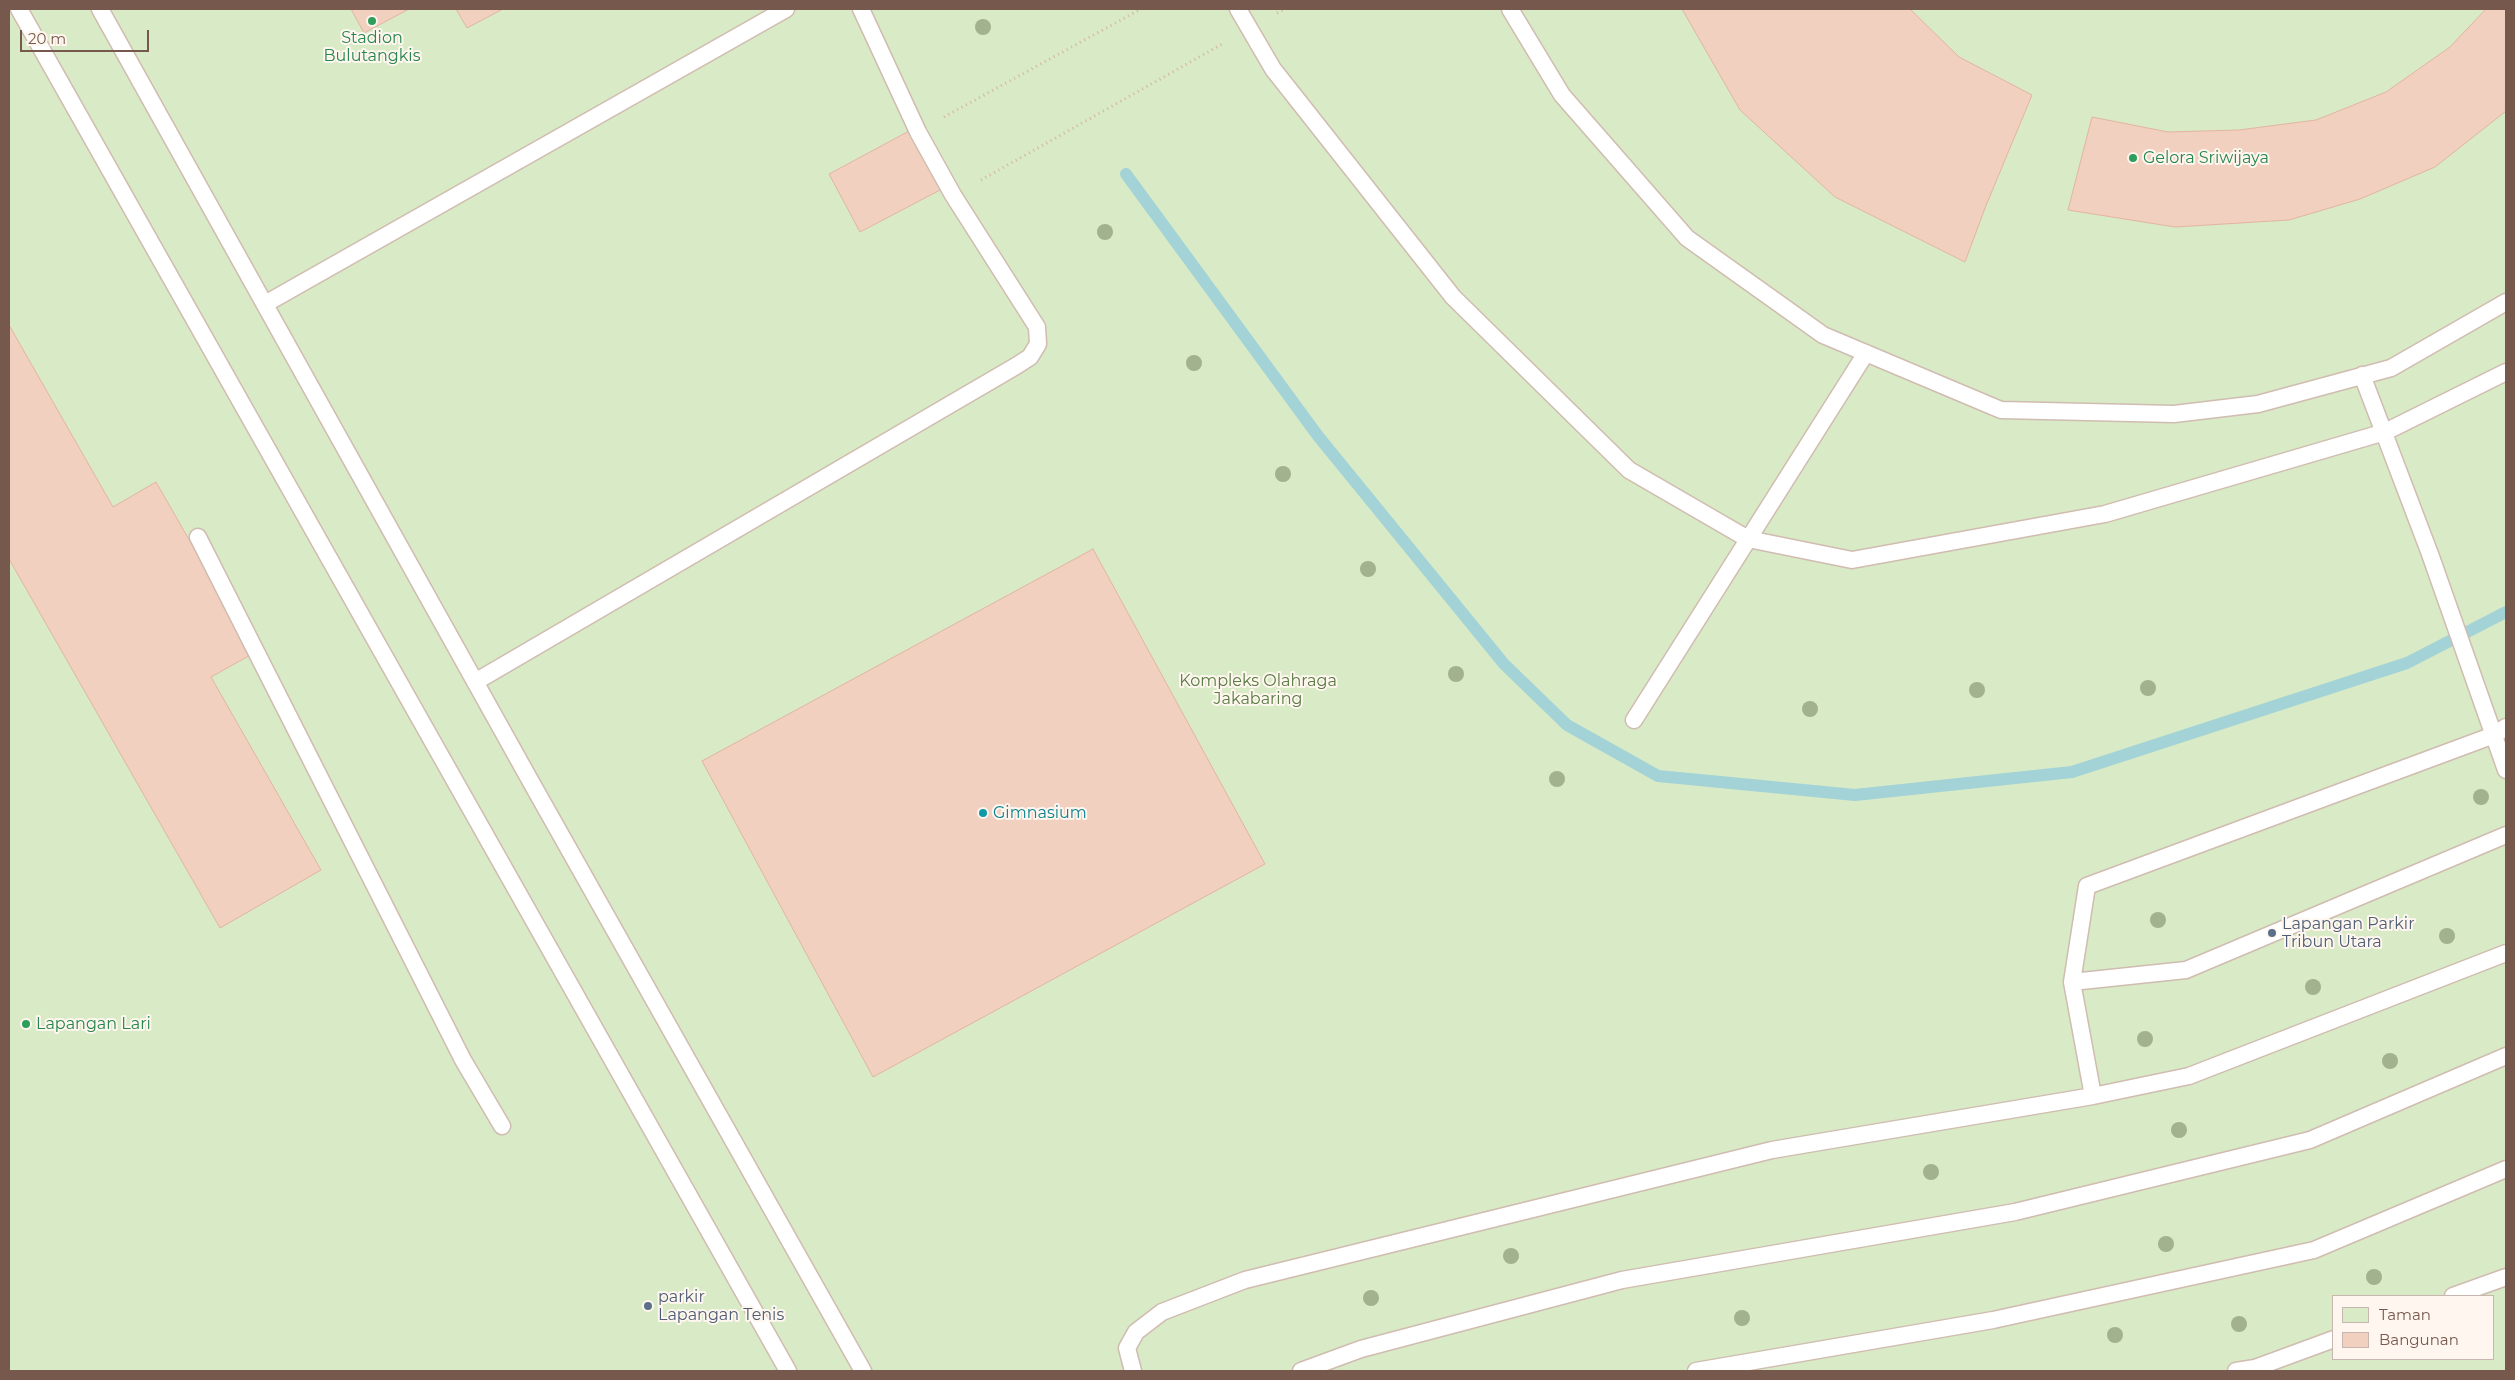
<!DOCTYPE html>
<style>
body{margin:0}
#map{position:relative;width:2515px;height:1380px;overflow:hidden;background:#fcf3e8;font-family:Montserrat,sans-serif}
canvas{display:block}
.frame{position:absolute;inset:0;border:10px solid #76584c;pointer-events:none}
.legend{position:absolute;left:2332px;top:1295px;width:162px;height:65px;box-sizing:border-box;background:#fff7ef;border:1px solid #c8b7ae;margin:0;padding:6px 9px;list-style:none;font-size:15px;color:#76584c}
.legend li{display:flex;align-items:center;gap:10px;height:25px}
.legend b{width:25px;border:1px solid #c8b7ae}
.scale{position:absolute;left:20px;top:30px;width:129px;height:22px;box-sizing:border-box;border:2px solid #76584c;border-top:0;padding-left:6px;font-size:15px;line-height:18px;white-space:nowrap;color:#76584c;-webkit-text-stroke:4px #fff7ef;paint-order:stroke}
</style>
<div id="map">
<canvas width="2515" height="1380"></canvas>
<div class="frame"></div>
<ul class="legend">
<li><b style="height:14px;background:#d8eac6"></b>Taman</li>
<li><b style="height:14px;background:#f1d0c0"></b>Bangunan</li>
</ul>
<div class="scale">20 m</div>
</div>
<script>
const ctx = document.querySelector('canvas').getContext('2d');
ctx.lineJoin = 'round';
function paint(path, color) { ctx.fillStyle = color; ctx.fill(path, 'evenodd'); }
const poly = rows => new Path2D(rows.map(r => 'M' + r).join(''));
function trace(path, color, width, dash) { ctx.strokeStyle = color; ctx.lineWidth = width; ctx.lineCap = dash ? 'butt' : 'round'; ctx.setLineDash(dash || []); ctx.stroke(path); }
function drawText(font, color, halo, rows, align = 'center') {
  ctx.font = font + ' Montserrat,sans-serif'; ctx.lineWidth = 4; ctx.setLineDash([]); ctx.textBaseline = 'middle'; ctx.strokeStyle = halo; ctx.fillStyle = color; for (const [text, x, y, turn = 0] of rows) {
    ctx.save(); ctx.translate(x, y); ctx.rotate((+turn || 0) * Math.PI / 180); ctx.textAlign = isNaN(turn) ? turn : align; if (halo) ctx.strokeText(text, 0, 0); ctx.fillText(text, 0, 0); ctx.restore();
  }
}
const green = poly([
 [9,9,2506,9,2506,1371,9,1371],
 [2334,1296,2494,1296,2494,1359,2334,1359]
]);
const stream = poly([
 [1126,174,1318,436,1504,664,1567,725,1658,776,1855,795,2072,772,2407,663,2506,612]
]);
const building = poly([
 [351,9,409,9,364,33,351,9],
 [456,9,503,9,467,28,456,9],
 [1682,9,1910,9,1959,57,2032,95,1985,208,1965,262,1835,197,1740,110,1682,9],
 [2486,9,2506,9,2506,111,2435,167,2360,199,2289,220,2175,227,2068,210,2092,117,2168,132,2239,130,2316,120,2386,92,2450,47,2486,9],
 [911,130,942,189,860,232,829,174,911,130],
 [9,325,113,507,156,482,254,653,211,677,321,870,220,928,9,559,9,325],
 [1093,549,1265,864,873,1077,702,761,1093,549]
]);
const path = poly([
 [1277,13,1285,9],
 [944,117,1141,9],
 [981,180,1224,43]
]);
const service = poly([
 [19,9,788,1371],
 [100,9,531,782,863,1371],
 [1238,9,1273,69,1453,297,1629,470,1748,539,1852,560,2105,514,2385,432,2506,372],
 [1510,9,1562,95,1687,238,1823,335,2001,410,2174,414,2258,404,2391,368,2506,302],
 [265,304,786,9],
 [2362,375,2430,554,2506,770],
 [198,537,463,1060,502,1126],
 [475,682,1016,366,1030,357,1038,344,1037,327,953,195,918,132,861,9],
 [1634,720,1866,353],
 [2072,982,2186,970,2506,835],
 [2093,1096,2072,982,2087,886,2494,735,2506,727],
 [2453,1296,2506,1277],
 [1133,1371,1127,1348,1136,1332,1162,1312,1245,1280,1772,1150,2093,1096,2189,1076,2506,953],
 [1301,1371,1361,1349,1622,1280,2015,1212,2310,1140,2506,1056],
 [1696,1371,1993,1320,2314,1250,2506,1169],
 [2236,1371,2255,1368,2334,1339]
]);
const trees = [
 [983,27],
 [1105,232],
 [1194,363],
 [1283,474],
 [1368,569],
 [1456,674],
 [2148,688],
 [1977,690],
 [1810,709],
 [1557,779],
 [2481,797],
 [2158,920],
 [2447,936],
 [2313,987],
 [2145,1039],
 [2390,1061],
 [2179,1130],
 [1931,1172],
 [2166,1244],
 [1511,1256],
 [2374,1277],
 [1371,1298],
 [1742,1318],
 [2239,1324],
 [2115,1335]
];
const markers = [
 [372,21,5,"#2e9e5b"],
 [2133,158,5,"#2e9e5b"],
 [983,813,5,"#0f9aa8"],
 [2272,933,5,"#5c6f8a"],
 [26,1024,5,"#2e9e5b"],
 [648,1306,5,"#5c6f8a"]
];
const leisureNames = [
 ["Stadion",372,38,"center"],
 ["Bulutangkis",372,56,"center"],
 ["Gelora Sriwijaya",2143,158],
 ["Lapangan Lari",36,1024]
];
const parkNames = [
 ["Kompleks Olahraga",1258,681],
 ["Jakabaring",1258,699]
];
const cultureNames = [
 ["Gimnasium",993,813]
];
const serviceNames = [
 ["Lapangan Parkir",2282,924],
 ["Tribun Utara",2282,942],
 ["parkir",658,1297],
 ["Lapangan Tenis",658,1315]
];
paint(green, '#d8eac6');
trace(stream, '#a3d3d7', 12);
paint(building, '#f1d0c0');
trace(building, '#e3b5a1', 1);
trace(service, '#d0bcb0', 19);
trace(path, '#d6b3a3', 3, [1, 4]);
trace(service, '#fff', 16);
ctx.fillStyle = '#a2b18e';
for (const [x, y] of trees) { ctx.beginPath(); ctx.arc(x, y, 8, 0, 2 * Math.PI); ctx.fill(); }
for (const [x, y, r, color] of markers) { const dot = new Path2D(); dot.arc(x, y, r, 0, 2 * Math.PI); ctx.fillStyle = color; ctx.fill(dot); trace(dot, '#fff7ef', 2); }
drawText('16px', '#27864d', '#fff7ef', leisureNames, 'left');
drawText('16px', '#597b44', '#fff7ef', parkNames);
drawText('16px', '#0d838f', '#fff7ef', cultureNames, 'left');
drawText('16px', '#4e5e75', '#fff7ef', serviceNames, 'left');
</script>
